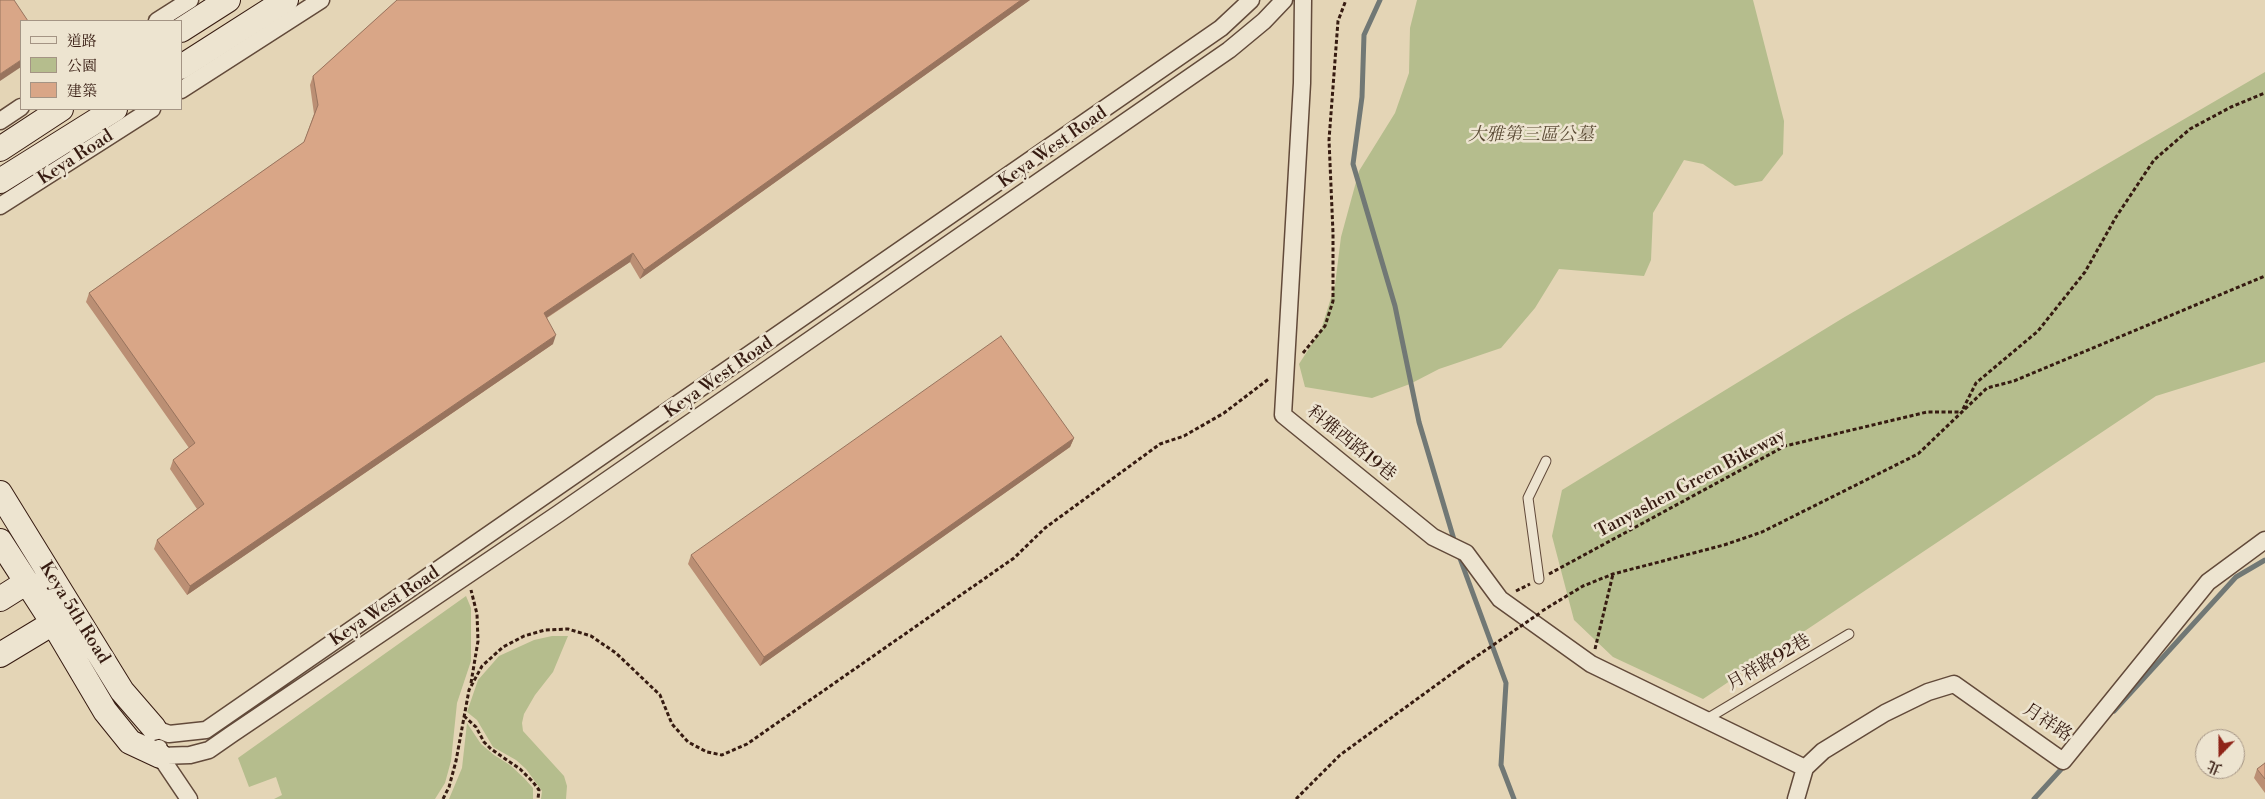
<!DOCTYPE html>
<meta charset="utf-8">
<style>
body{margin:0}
#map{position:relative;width:2265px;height:799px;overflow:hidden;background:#e4d5b6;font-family:"Libre Bodoni","Noto Serif TC",serif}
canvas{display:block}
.legend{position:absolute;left:20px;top:20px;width:162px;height:90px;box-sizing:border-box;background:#ede4d0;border:1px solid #a49484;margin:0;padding:6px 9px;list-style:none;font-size:15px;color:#361b11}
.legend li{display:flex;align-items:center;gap:10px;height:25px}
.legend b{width:25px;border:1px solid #a49484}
.north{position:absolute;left:2195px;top:729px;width:50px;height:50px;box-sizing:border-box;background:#ede4d0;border:1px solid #a49484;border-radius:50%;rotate:202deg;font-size:14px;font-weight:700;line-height:20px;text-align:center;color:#361b11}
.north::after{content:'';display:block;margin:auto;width:18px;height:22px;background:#8f2418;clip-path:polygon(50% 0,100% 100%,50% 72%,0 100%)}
</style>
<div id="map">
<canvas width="2265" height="799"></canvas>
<ul class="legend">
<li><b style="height:6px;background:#ede4d0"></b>道路</li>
<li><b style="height:14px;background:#b5bd8d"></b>公園</li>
<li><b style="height:14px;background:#d9a687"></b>建築</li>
</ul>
<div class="north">北</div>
</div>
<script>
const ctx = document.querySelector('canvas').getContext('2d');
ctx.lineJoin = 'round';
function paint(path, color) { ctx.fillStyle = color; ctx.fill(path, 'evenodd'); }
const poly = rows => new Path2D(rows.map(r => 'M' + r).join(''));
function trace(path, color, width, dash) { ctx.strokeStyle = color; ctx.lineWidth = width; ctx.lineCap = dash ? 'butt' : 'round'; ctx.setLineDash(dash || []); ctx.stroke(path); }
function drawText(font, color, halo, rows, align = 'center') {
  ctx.font = font + ' "Libre Bodoni","Noto Serif TC",serif'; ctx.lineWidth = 5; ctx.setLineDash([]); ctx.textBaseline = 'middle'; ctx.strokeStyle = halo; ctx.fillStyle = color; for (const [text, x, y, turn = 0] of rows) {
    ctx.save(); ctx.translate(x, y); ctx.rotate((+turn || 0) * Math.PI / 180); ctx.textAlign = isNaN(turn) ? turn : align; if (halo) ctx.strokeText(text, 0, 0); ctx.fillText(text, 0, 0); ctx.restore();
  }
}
const green = poly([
 [1417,0,1753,0,1784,121,1783,154,1762,181,1735,186,1703,164,1684,160,1653,213,1651,260,1644,276,1559,269,1535,308,1501,348,1439,369,1410,384,1372,398,1305,387,1299,364,1321,330,1335,285,1341,237,1359,171,1395,113,1409,73,1410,28],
 [2265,72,2265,362,2156,396,1703,699,1613,657,1574,620,1552,536,1562,490,1843,318],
 [466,596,471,608,471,661,457,703,451,761,445,783,435,799,274,799,282,795,276,777,249,787,238,758],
 [552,636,568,636,553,672,535,695,524,714,522,723,523,731,564,776,567,786,566,799,541,799,542,791,526,769,516,760,493,747,477,720,467,712,478,680,499,656,534,640],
 [467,723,481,744,494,755,510,765,524,778,533,788,533,799,449,799,462,768]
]);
const stream = poly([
 [1380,0,1364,35,1362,97,1353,164,1395,306,1419,422,1455,543],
 [1458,553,1506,683,1501,765,1514,799],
 [2114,711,2236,577,2265,560],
 [2034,799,2065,765]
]);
const path = poly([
 [1303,353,1325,326,1333,301,1333,233,1329,140,1338,21,1346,0],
 [1963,409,1976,383,2038,331,2085,272,2116,217,2154,160,2190,129,2231,107,2265,93],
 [1549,574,1785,446,1927,412,1961,412],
 [1516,591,1530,584],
 [1542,611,1583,586,1613,574,1724,545,1762,532,1918,454,1987,388,2014,381,2265,276],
 [1595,649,1613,574],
 [471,683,478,641,477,614,471,590],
 [464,716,476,727,484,742,491,749,520,769,533,782,539,790,538,799],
 [443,799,449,787,456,761,469,690,482,666,503,647,524,636,545,630,568,629,591,636,616,653,660,695,672,724,688,742,707,752,722,755,747,744,1014,558,1045,528,1160,444,1184,436,1224,413,1270,378],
 [1296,799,1340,755,1461,667]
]);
const lane = poly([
 [1539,579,1528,498,1546,461],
 [1705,720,1849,634]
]);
const street = poly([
 [1303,0,1302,83,1283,415,1433,537,1466,553,1500,599,1591,664,1805,768],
 [157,21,190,0],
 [181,90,321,0],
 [0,121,21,107],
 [0,206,152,109],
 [154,728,169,734,206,730,1221,28,1251,0],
 [159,748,160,756,189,799],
 [160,756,190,755,209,750,232,734,558,514,1229,50,1264,21,1284,0],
 [1796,799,1805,768,1823,751,1885,713,1928,692,1954,684,2063,761,2208,582,2265,540]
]);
const secondary = poly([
 [181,30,228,0],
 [181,67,286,0],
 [0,149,61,109],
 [0,181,115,109],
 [0,493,122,691,154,728],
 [0,541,53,623,105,711,130,742,160,756],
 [0,599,27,582],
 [0,655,53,623]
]);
const pathBridge = poly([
 [1461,667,1540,613]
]);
const wall = poly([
 [397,0,1030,0,640,279,630,262,547,318,553,344,187,595,154,549,157,540,197,509,170,469,173,460,189,448,86,302,89,293,304,142,314,114,310,85,313,76],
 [1074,438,1070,447,760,666,688,564,691,555],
 [2265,763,2265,793,2254,778,2257,769]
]);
const shadedWall = poly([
 [1021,0,1030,0,640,279,644,270],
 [21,60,21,67,0,81,0,74],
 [633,253,630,262,540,322,544,313],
 [556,335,553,344,187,595,190,586],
 [1074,438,1070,447,760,666,764,657]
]);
const building = poly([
 [0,0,14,0,28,21,21,21,21,60,0,74,0,0],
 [397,0,1021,0,644,270,633,253,544,313,556,335,190,586,157,540,204,504,173,460,195,443,89,293,304,142,318,105,313,76,397,0],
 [1001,336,1074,438,764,657,691,555,1001,336],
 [2265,763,2265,779,2257,769,2265,763]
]);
const parkNames = [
 ["大雅第三區公墓",1531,136]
];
const streetNames = [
 ["Keya West Road",1053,148,-35],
 ["Keya Road",76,158,-33],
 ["Keya West Road",719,378,-35],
 ["科雅西路19巷",1351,444,39],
 ["Tanyashen Green Bikeway",1691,484,-28],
 ["Keya West Road",385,607,-34],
 ["Keya 5th Road",74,613,58],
 ["月祥路92巷",1769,663,-30],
 ["月祥路",2047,723,33]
];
paint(green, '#b5bd8d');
trace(stream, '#717875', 5);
trace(lane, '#624a3a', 11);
trace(street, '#624a3a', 19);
trace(secondary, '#361b11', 26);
trace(path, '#361b11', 3, [4, 2.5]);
trace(lane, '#ede4d0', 9);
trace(street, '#ede4d0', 16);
trace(secondary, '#ede4d0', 24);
trace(pathBridge, '#361b11', 3, [4, 2.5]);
paint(wall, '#bb8f74');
paint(shadedWall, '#98745e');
paint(building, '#d9a687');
trace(building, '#98745e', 1);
drawText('italic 18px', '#5c4c36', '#ede4d0', parkNames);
drawText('18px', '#361b11', '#ede4d0', streetNames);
</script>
